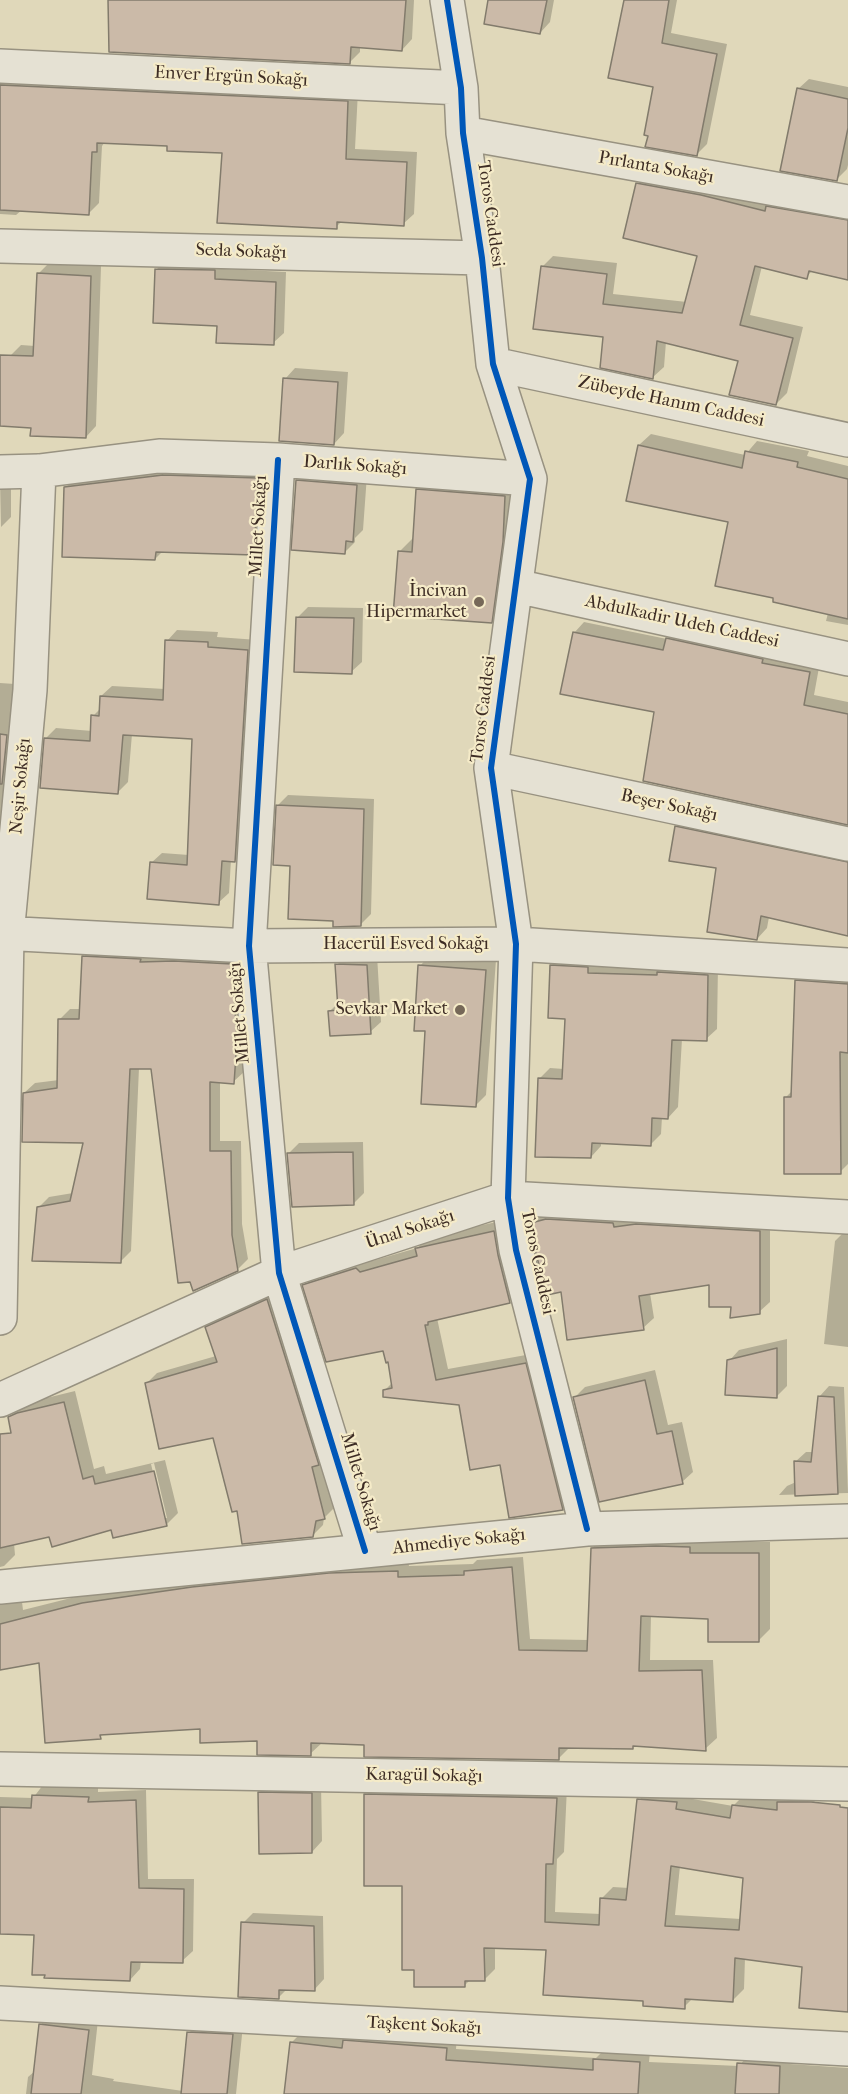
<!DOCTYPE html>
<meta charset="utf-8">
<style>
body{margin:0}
canvas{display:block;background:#e0d8ba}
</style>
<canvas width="848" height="2094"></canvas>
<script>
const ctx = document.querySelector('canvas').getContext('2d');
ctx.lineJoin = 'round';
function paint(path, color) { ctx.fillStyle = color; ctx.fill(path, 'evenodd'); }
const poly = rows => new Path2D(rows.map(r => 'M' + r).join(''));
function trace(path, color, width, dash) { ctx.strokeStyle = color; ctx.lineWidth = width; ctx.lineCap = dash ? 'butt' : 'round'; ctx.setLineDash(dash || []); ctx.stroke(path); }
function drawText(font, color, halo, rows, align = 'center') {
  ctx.font = font + ' "IM FELL French Canon",serif'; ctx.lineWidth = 4.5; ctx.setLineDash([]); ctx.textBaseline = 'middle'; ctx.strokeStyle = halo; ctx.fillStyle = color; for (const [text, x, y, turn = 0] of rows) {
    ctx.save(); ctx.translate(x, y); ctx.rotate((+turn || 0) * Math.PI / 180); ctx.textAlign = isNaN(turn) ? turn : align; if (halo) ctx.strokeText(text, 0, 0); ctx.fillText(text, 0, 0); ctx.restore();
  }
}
const shadow = poly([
 [110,0,414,0,412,39,402,50,360,47,360,52,350,62],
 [490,0,554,0,550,22,540,33],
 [626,0,677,0,671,33,727,44,707,144,697,154,655,86],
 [0,70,358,91,355,149,417,152,414,214,403,224,342,221,336,227,223,151,169,145,105,142,102,146,99,203,89,213,22,210,16,215,0,214],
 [809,79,848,87,848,165,847,169,837,179,798,89],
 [649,173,848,208,848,278,813,270,806,277,762,266,750,315,803,327,787,393,776,404,739,360,666,342,664,367,653,377,605,336,542,267,553,256,617,263,613,294,687,302,698,255,638,184],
 [167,259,225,260,225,269,286,272,284,333,273,343,218,324,157,269],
 [49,263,101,266,96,426,86,437,32,426,0,425,0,358,10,356,21,345,35,346,38,274],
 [295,368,348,372,344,433,334,444,285,379],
 [651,434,745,455,757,441,809,451,807,456,848,466,848,625,826,621,828,613,775,597,730,521,639,445],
 [273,463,268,539,253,554,163,551,155,559,66,487,81,472],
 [308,470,367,475,363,530,355,538,355,542,344,553,297,481],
 [432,475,520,481,506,606,491,621,399,552,414,537,417,490],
 [0,479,11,481,11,517,1,527],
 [308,607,363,608,362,662,351,672,298,617],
 [584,622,667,639,678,628,820,662,814,695,848,702,848,823,655,711,574,633],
 [177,630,218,632,217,637,258,640,245,850,235,861,231,860,229,893,218,903,151,863,162,853,189,855,194,738,132,734,128,782,117,793,46,738,56,728,92,731,93,716,101,708,101,696,112,686,165,689,167,641],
 [0,683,15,684,0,837],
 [288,795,374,799,371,914,360,925,334,919,292,865,278,805],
 [687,817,848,851,848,934,769,917,767,928,757,939,718,867,676,827],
 [94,946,242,954,244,1072,233,1082,220,1081,220,1141,241,1141,242,1224,248,1259,237,1270,152,1067,139,1068,131,1251,121,1261,38,1208,49,1197,73,1193,84,1142,24,1093,35,1083,59,1080,59,1020,70,1009,81,1009,84,957],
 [347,954,377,955,381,1022,370,1032,330,1011,339,1002,337,965],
 [430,955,496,960,486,1095,475,1106,427,1029,420,966],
 [561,955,718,965,717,1029,706,1039,682,1039,678,1107,668,1118,662,1117,661,1134,650,1145,601,1142,601,1146,591,1157,539,1079,550,1068,564,1069,566,1017,551,966],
 [810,967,848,970,848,1164,840,1172,785,1098,792,1091,797,981],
 [363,1142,364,1193,354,1203,288,1154,299,1143],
 [543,1213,770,1221,770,1302,759,1312,732,1305,711,1283,650,1293,654,1318,643,1328,562,1291,532,1223],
 [505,1220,521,1290,509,1302,437,1318,448,1369,537,1353,574,1497,562,1508,501,1463,460,1404,385,1390,393,1382,389,1360,384,1349,304,1286,316,1274,368,1257,372,1261,417,1248,430,1237],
 [845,1231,848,1231,848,1347,824,1344,835,1241],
 [278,1290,335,1507,324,1518,323,1525,312,1536,239,1509,214,1437,147,1383,157,1373,216,1356,207,1328,217,1317],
 [787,1339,787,1386,776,1397,729,1361,739,1350],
 [655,1370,668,1425,682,1422,693,1472,682,1482,574,1398,585,1387],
 [829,1386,844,1387,848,1493,779,1495,787,1486,796,1482,795,1462,806,1452,813,1452,819,1397],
 [75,1391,94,1469,104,1466,106,1474,165,1460,178,1513,166,1525,112,1528,50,1536,14,1543,15,1555,4,1566,0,1567,0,1479,23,1473,9,1418,21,1406,30,1402],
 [154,1463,167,1518,164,1518,151,1464],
 [604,1537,701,1542,770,1542,770,1629,759,1640,710,1617,651,1615,650,1660,713,1660,717,1738,705,1749,635,1745,633,1747,570,1747,558,1759,366,1743,323,1742,310,1754,258,1740,201,1728,104,1733,100,1737,41,1661,0,1669,0,1590,21,1594,23,1610,95,1592,408,1560,409,1566,473,1564,477,1560,523,1557,530,1639,589,1640,592,1548],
 [270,1782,321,1783,322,1841,312,1852,259,1793],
 [377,1784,567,1787,564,1852,557,1859,555,1912,601,1914,602,1898,613,1887,629,1888,639,1800,650,1789,688,1791,687,1798,733,1806,745,1794,816,1791,806,1862,848,1868,848,2010,804,1966,745,1958,744,1989,733,2000,693,1998,684,2007,644,1999,547,1948,495,1947,495,1969,484,1980,470,1980,465,1985,416,1968,403,1885,366,1795],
 [680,1866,745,1877,741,1919,675,1915],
 [43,1785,98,1787,98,1792,146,1790,148,1879,194,1879,193,1951,182,1961,141,1961,140,1969,130,1980,35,1933,0,1933,0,1797,33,1798],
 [253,1913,323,1916,324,1979,314,1990,288,1988,278,1998,243,1923],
 [51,2014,98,2020,92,2075,114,2079,113,2081,183,2091,189,2033,199,2022,243,2025,236,2094,26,2094,28,2077,35,2071,40,2025],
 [303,2031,457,2037,456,2049,596,2058,606,2048,650,2052,649,2062,739,2066,750,2053,791,2056,790,2064,848,2068,848,2094,286,2094,292,2042]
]);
const building = poly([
 [108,0,406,0,402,51,351,47,350,64,109,52,108,0],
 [488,0,547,0,540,34,484,24,488,0],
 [624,0,669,0,662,43,717,54,697,156,645,147,648,136,644,135,653,87,608,78,624,0],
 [0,85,348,101,346,159,407,162,404,226,337,222,337,229,217,223,222,153,167,151,167,146,97,143,97,152,92,152,89,215,0,210,0,85],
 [797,88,848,99,848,128,837,181,780,171,797,88],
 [636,183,701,195,765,211,766,206,848,220,848,280,809,271,807,279,755,266,740,325,793,338,776,405,729,395,738,361,657,341,653,379,600,368,603,337,533,329,541,266,607,274,603,304,682,313,697,256,623,238,636,183],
 [155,269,215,270,215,279,276,282,274,345,216,343,217,326,153,323,155,269],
 [37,273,91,276,86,438,30,436,31,428,0,426,0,355,33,356,37,273],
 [283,378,338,382,334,445,279,441,283,378],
 [638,445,742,468,745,451,798,462,797,467,848,479,848,619,773,602,773,598,715,586,728,522,626,501,638,445],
 [163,475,258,478,254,555,156,552,155,560,62,557,64,487,163,475],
 [296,480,357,485,353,542,346,541,345,554,291,550,296,480],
 [416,489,505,496,503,542,492,623,393,616,398,551,412,552,416,489],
 [296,617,354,618,352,674,294,672,296,617],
 [573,632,663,650,666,638,763,659,762,663,810,672,804,705,848,714,848,825,643,781,654,712,560,694,573,632],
 [165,640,208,642,208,647,248,650,235,862,222,861,219,905,147,899,150,862,187,865,192,739,123,735,118,794,40,788,44,738,90,741,91,715,99,716,100,696,163,700,165,640],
 [0,734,7,735,2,784,0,784,0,734],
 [276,805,364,809,361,926,333,927,333,921,288,919,290,866,273,865,276,805],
 [675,826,848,862,848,936,761,916,757,940,707,932,716,868,669,861,675,826],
 [82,956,141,959,140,962,174,961,232,964,237,1040,234,1084,210,1082,210,1151,231,1151,232,1235,238,1271,193,1291,190,1282,178,1283,151,1069,130,1069,121,1263,32,1261,37,1207,70,1201,83,1143,22,1142,23,1093,57,1088,58,1019,79,1019,82,956],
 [335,964,367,965,371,1034,330,1036,328,1011,338,1010,335,964],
 [418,965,486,970,476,1107,421,1104,425,1031,414,1031,418,965],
 [550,965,588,967,588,973,657,975,657,972,708,975,707,1041,672,1040,668,1119,652,1118,651,1146,592,1143,591,1158,535,1157,538,1078,562,1079,565,1019,548,1018,550,965],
 [795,980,848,984,848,1053,840,1052,841,1174,784,1174,784,1097,791,1097,795,980],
 [353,1152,354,1205,292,1207,287,1153,353,1152],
 [546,1219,613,1223,614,1227,636,1224,760,1231,760,1314,730,1318,731,1307,709,1307,709,1285,639,1296,644,1330,567,1340,561,1292,547,1295,534,1246,531,1223,546,1219],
 [494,1231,498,1255,510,1303,428,1322,428,1325,425,1325,436,1380,526,1363,563,1510,509,1518,500,1465,470,1470,459,1405,383,1397,383,1390,392,1388,388,1362,386,1363,383,1351,326,1362,302,1285,356,1268,360,1272,417,1256,415,1248,417,1248,494,1231],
 [267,1299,319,1465,312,1467,325,1519,316,1521,313,1537,242,1544,237,1511,232,1512,213,1438,159,1449,145,1383,217,1362,205,1327,267,1299],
 [777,1348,777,1398,725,1395,727,1360,777,1348],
 [645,1380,657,1434,672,1431,683,1484,599,1502,573,1397,645,1380],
 [818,1396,834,1397,838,1494,795,1496,794,1461,811,1462,818,1396],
 [64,1402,83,1479,93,1476,95,1484,154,1471,167,1526,113,1538,111,1530,52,1547,49,1537,0,1548,0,1434,11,1433,8,1417,17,1413,64,1402],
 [656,1546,690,1547,690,1553,759,1553,759,1642,708,1642,708,1619,641,1616,639,1671,702,1670,706,1751,633,1746,633,1749,559,1748,559,1760,364,1757,364,1745,311,1743,311,1756,257,1755,257,1741,200,1743,200,1729,100,1735,101,1739,45,1743,39,1663,0,1670,0,1624,82,1603,192,1587,329,1573,398,1571,398,1577,464,1575,464,1571,512,1567,519,1650,587,1651,591,1548,656,1546],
 [258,1792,312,1793,312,1853,259,1854,258,1792],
 [364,1794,557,1798,553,1864,546,1864,545,1922,599,1925,600,1898,626,1900,637,1799,677,1802,676,1809,730,1818,732,1805,777,1810,777,1802,811,1802,840,1805,840,1807,848,1808,848,2012,799,2008,802,1967,735,1958,733,2002,685,1999,685,2009,643,2006,643,2001,543,1995,546,1950,484,1948,485,1981,465,1981,465,1987,414,1987,414,1970,402,1970,402,1886,364,1886,364,1794],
 [671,1866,743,1878,739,1930,665,1926,671,1866],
 [32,1795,89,1797,88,1802,136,1800,139,1888,184,1889,183,1963,131,1962,130,1981,44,1978,45,1975,32,1975,34,1935,0,1934,0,1807,31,1808,32,1795],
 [241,1922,314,1926,315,1991,279,1990,279,1999,238,1997,241,1922],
 [39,2024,89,2030,81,2094,31,2094,39,2024],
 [187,2032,233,2034,227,2094,181,2094,187,2032],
 [343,2040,447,2048,446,2060,593,2070,593,2059,640,2062,638,2094,284,2094,290,2042,342,2048,343,2040],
 [737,2063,780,2066,779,2094,735,2094,737,2063]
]);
const minor = poly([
 [447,0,461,88,463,133,482,258,493,364,530,479,491,768,516,944,508,1198,516,1250,587,1529],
 [0,66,461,88],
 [463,133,848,202],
 [0,246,482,258],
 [493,364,848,440],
 [278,460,249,946,279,1273,365,1551],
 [0,472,39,471,159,456,278,460,530,479],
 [516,586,848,659],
 [491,768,848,844],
 [0,933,249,946,516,944,848,965],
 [0,1318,7,935,30,690,39,471],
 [0,1400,279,1273,508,1198,848,1217],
 [0,1587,587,1529,848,1521],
 [0,1769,848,1784],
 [0,2003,848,2049]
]);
const cycleway = poly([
 [447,0,461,88,463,133,482,258,493,364,530,479,491,768,516,944,508,1198,516,1250,587,1529],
 [278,460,249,946,279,1273,365,1551]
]);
const markers = [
 [479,602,6,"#766858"],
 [460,1010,6,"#766858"]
];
const streetNames = [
 ["Enver Ergün Sokağı",231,77,3],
 ["Pırlanta Sokağı",656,168,10],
 ["Toros Caddesi",490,214,82],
 ["Seda Sokağı",241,252,2],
 ["Zübeyde Hanım Caddesi",671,402,12],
 ["Darlık Sokağı",355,466,4],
 ["Millet Sokağı",259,526,-87],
 ["Abdulkadir Udeh Caddesi",682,622,12],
 ["Toros Caddesi",484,709,-83],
 ["Neşir Sokağı",21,786,-85],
 ["Beşer Sokağı",669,806,12],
 ["Hacerül Esved Sokağı",406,945],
 ["Millet Sokağı",240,1013,-95],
 ["Ünal Sokağı",410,1230,-18],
 ["Toros Caddesi",537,1262,78],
 ["Millet Sokağı",360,1482,73],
 ["Ahmediye Sokağı",459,1542,-6],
 ["Karagül Sokağı",424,1776,1],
 ["Taşkent Sokağı",424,2026,3]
];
const poiNames = [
 ["İncivan",467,592],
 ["Hipermarket",467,613],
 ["Sevkar Market",448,1010]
];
paint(shadow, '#0003');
paint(building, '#cbbaa8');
trace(building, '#827b6c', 1.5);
trace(minor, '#989281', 36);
trace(minor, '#e5e1d3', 33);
trace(cycleway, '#0057b8', 6);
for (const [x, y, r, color] of markers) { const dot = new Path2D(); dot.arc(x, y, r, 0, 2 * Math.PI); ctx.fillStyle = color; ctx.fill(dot); trace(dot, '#f5ebc8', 2); }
drawText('18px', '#3d2c24', '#f5ebc8', streetNames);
drawText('18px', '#3d2c24', '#f5ebc8', poiNames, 'right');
</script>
